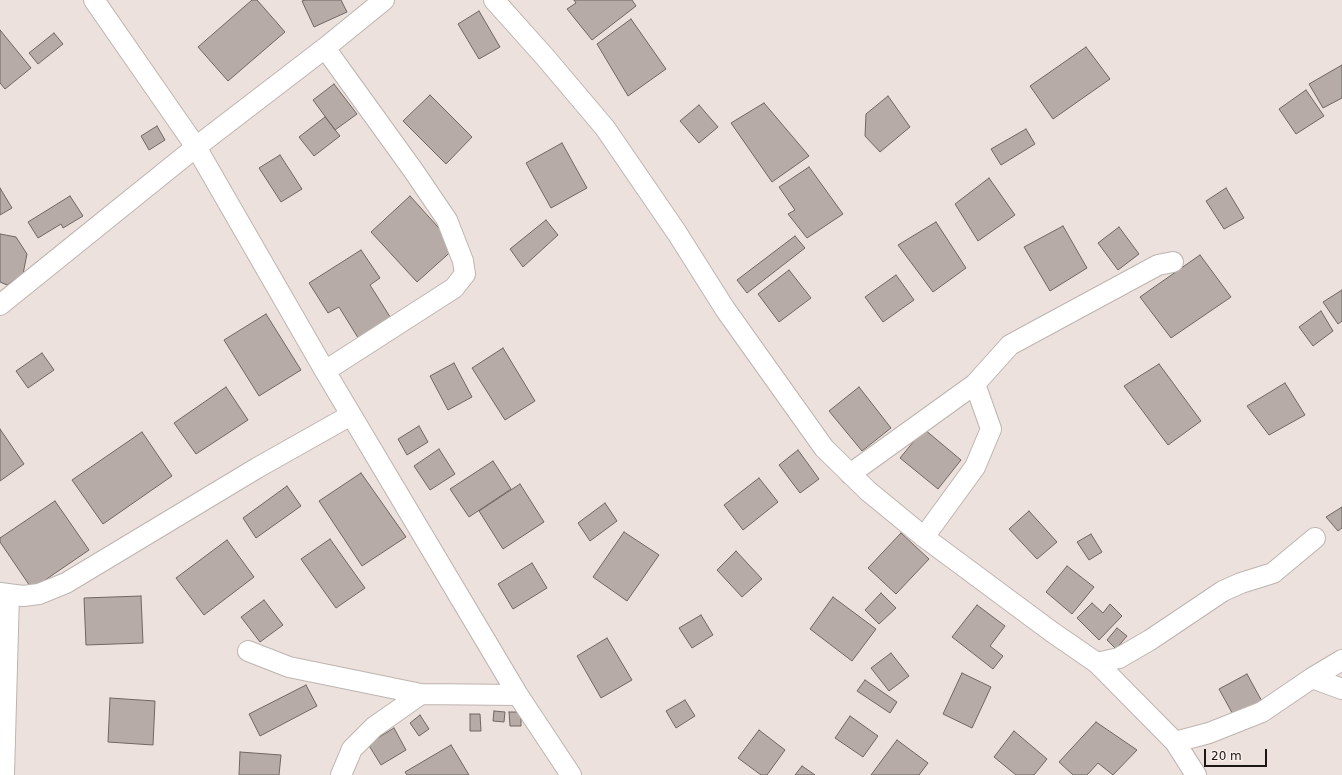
<!DOCTYPE html>
<style>
body{margin:0}
#map{position:relative;width:1342px;height:775px;overflow:hidden;background:#ece1dd;font-family:"DejaVu Sans",sans-serif}
canvas{display:block}
.scale{position:absolute;left:1204px;top:749px;width:63px;height:18px;box-sizing:border-box;border:2px solid #1b1715;border-top:0;padding-left:5px;font-size:12px;line-height:14px;white-space:nowrap;color:#1b1715;-webkit-text-stroke:3px #f9eeea;paint-order:stroke}
</style>
<div id="map">
<canvas width="1342" height="775"></canvas>
<div class="scale">20 m</div>
</div>
<script>
const ctx = document.querySelector('canvas').getContext('2d');
ctx.lineJoin = 'round';
function paint(path, color) { ctx.fillStyle = color; ctx.fill(path, 'evenodd'); }
const poly = rows => new Path2D(rows.map(r => 'M' + r).join(''));
function trace(path, color, width, dash) { ctx.strokeStyle = color; ctx.lineWidth = width; ctx.lineCap = dash ? 'butt' : 'round'; ctx.setLineDash(dash || []); ctx.stroke(path); }
const building = poly([
 [252,0,257,0,285,32,228,81,198,47,252,0],
 [305,0,341,0,347,12,314,27,302,1,305,0],
 [574,0,632,0,636,6,592,40,567,9,576,3,574,0],
 [479,11,500,47,479,59,458,24,479,11],
 [631,19,666,69,628,96,597,44,631,19],
 [0,30,31,68,5,89,0,83,0,30],
 [54,33,63,44,38,64,29,53,54,33],
 [1086,47,1110,79,1053,119,1030,86,1086,47],
 [1342,65,1342,98,1323,108,1309,84,1342,65],
 [334,84,357,114,335,130,313,100,334,84],
 [1306,90,1324,116,1296,134,1279,109,1306,90],
 [430,95,472,137,446,164,403,121,430,95],
 [888,96,910,127,880,152,865,136,866,114,888,96],
 [764,103,809,156,772,182,731,123,764,103],
 [699,105,718,127,699,143,680,121,699,105],
 [325,117,340,136,314,156,299,137,325,117],
 [157,126,165,140,149,150,141,136,157,126],
 [1026,129,1035,144,1001,165,991,149,1026,129],
 [562,143,587,188,551,208,526,163,562,143],
 [280,155,302,189,281,202,259,168,280,155],
 [809,167,843,214,807,238,788,214,795,210,779,187,809,167],
 [989,178,1015,215,978,241,955,204,989,178],
 [0,188,12,208,0,215,0,188],
 [1226,188,1244,218,1224,229,1206,201,1226,188],
 [70,196,83,216,63,228,61,224,38,238,28,222,70,196],
 [410,196,456,247,417,282,371,232,410,196],
 [546,220,558,235,523,267,510,249,546,220],
 [936,222,966,268,933,292,898,245,936,222],
 [1063,226,1087,268,1050,291,1024,247,1063,226],
 [1119,227,1139,254,1118,270,1098,243,1119,227],
 [0,234,16,237,27,254,23,274,7,285,0,282,0,234],
 [795,236,805,248,747,293,737,280,795,236],
 [361,250,380,278,370,285,392,320,360,341,339,307,328,313,309,283,361,250],
 [1200,255,1231,297,1171,338,1140,297,1200,255],
 [789,270,811,298,779,322,758,294,789,270],
 [896,275,914,300,883,322,865,297,896,275],
 [1342,290,1342,321,1338,324,1323,302,1342,290],
 [1321,311,1333,331,1313,346,1299,327,1321,311],
 [266,314,301,370,259,396,224,340,266,314],
 [503,348,535,401,505,420,472,368,503,348],
 [42,353,54,370,28,388,16,371,42,353],
 [454,363,472,397,448,410,430,376,454,363],
 [1159,364,1201,421,1168,445,1124,386,1159,364],
 [1285,383,1305,415,1269,435,1247,406,1285,383],
 [226,387,248,420,196,454,174,423,226,387],
 [859,387,891,428,862,451,829,411,859,387],
 [419,426,428,442,407,455,398,439,419,426],
 [0,429,24,464,0,481,0,429],
 [924,429,961,460,938,489,900,458,924,429],
 [142,432,172,476,103,524,72,480,142,432],
 [439,449,455,474,430,490,414,466,439,449],
 [798,450,819,479,800,493,779,465,798,450],
 [493,461,511,489,469,517,450,489,493,461],
 [361,473,406,537,362,566,319,501,361,473],
 [759,478,778,502,743,530,724,505,759,478],
 [520,484,544,522,503,549,479,511,520,484],
 [287,486,301,506,256,538,243,518,287,486],
 [55,501,89,550,32,589,0,542,0,538,55,501],
 [605,503,617,521,590,541,578,523,605,503],
 [1342,507,1342,528,1338,531,1326,517,1342,507],
 [1029,511,1057,542,1037,559,1009,529,1029,511],
 [624,532,659,555,627,601,593,577,624,532],
 [901,533,929,559,896,594,868,568,901,533],
 [1091,534,1102,552,1089,560,1077,542,1091,534],
 [330,539,365,588,336,608,301,559,330,539],
 [227,540,254,577,204,615,176,578,227,540],
 [736,551,762,579,742,597,717,570,736,551],
 [532,563,547,588,513,609,498,584,532,563],
 [1067,566,1094,587,1072,614,1046,592,1067,566],
 [881,593,896,608,879,624,865,610,881,593],
 [141,596,143,643,86,645,84,598,141,596],
 [833,597,876,629,852,661,810,629,833,597],
 [264,600,283,625,260,642,241,617,264,600],
 [1092,603,1103,613,1110,604,1122,616,1099,640,1077,618,1092,603],
 [977,605,1005,626,990,646,1003,656,993,669,952,637,977,605],
 [701,615,713,635,692,648,679,628,701,615],
 [1117,628,1127,636,1116,649,1107,640,1117,628],
 [607,638,632,680,601,698,577,656,607,638],
 [891,653,909,676,889,691,871,668,891,653],
 [962,673,991,687,972,728,943,714,962,673],
 [1247,674,1264,705,1236,720,1219,689,1247,674],
 [865,680,897,702,890,713,857,691,865,680],
 [306,685,317,706,260,736,249,714,306,685],
 [110,698,155,701,153,745,108,742,110,698],
 [685,700,695,716,676,728,666,711,685,700],
 [494,711,505,712,504,722,493,721,494,711],
 [509,712,521,712,521,726,510,726,509,712],
 [470,714,480,714,481,731,470,731,470,714],
 [420,715,429,729,419,736,410,723,420,715],
 [850,716,878,736,863,757,835,738,850,716],
 [1096,722,1137,750,1113,775,1098,763,1087,775,1073,775,1059,762,1096,722],
 [394,728,406,750,381,765,368,744,394,728],
 [759,730,785,750,767,775,761,775,738,758,759,730],
 [1014,731,1047,759,1034,775,1016,775,994,757,1014,731],
 [897,740,928,763,919,775,871,775,897,740],
 [451,745,469,775,407,775,405,772,451,745],
 [240,752,281,755,279,775,239,775,240,752],
 [802,766,815,775,795,775,802,766]
]);
const minor = poly([
 [94,0,196,147,325,371,518,695,571,775],
 [494,0,545,57,605,128,677,233,725,309,824,448,868,491,924,537,1052,632,1097,663,1175,742,1209,733,1262,712,1312,678,1342,660],
 [0,305,196,147,325,48,384,0],
 [325,371,454,288,465,274,463,261,447,220,413,170,325,48],
 [850,474,975,384,1010,345,1158,265,1173,262],
 [924,537,975,467,991,429,975,384],
 [0,593,23,596,39,594,66,583,257,468,351,415],
 [248,651,289,667,421,694],
 [1097,663,1119,658,1150,640,1223,591,1241,583,1273,573,1315,538],
 [1312,678,1342,689],
 [1175,742,1196,775],
 [4,775,9,594],
 [341,775,352,749,374,727,421,694,518,695]
]);
paint(building, '#b6aba7');
trace(building, '#706663', 1);
trace(minor, '#beb4b0', 22);
trace(minor, '#fff', 20);
</script>
